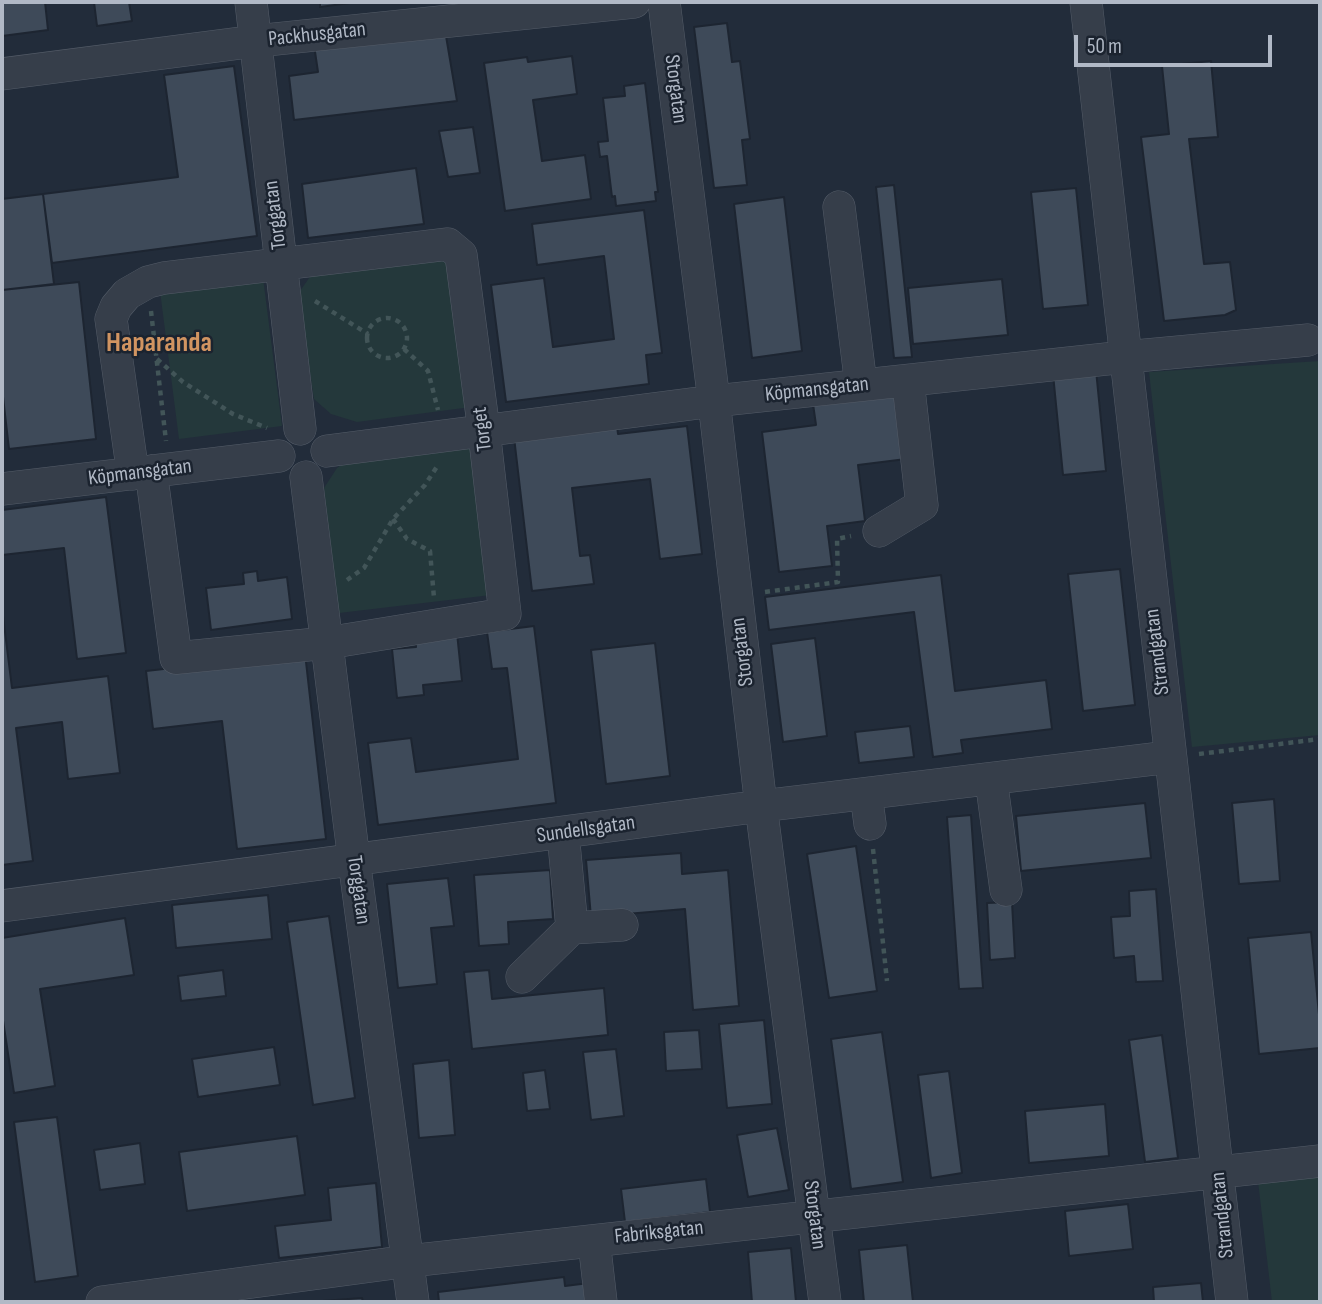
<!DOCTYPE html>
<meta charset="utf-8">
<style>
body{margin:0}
#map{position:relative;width:1322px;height:1304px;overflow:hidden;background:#222c3a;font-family:"Sofia Sans Condensed",sans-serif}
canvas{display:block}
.frame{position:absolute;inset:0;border:4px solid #b1b9c6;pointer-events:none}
.scale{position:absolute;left:1074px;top:35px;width:198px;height:32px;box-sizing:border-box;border:4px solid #b1b9c6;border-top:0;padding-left:9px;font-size:21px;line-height:24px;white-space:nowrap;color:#b1b9c6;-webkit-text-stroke:5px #1b232f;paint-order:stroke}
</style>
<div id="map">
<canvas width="1322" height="1304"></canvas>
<div class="frame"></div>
<div class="scale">50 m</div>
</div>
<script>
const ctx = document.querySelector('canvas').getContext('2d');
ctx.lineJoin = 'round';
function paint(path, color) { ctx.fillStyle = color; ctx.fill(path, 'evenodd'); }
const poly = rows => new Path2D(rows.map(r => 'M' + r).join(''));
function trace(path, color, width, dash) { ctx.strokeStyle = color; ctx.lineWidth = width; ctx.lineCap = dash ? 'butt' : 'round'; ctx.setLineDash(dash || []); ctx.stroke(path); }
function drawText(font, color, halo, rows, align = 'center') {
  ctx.font = font + ' "Sofia Sans Condensed",sans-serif'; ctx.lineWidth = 5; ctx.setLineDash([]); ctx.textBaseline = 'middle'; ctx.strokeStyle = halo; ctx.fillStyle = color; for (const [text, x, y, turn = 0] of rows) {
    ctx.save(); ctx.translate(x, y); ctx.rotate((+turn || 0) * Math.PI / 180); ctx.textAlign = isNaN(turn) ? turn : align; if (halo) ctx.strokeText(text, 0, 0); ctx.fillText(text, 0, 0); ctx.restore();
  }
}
const green = poly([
 [433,259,450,263,471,407,357,422,331,414,314,399,298,294,314,271],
 [263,278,282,426,179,439,160,291],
 [1320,361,1320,735,1192,747,1149,372],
 [473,448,491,595,339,613,324,488,337,468,353,456],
 [1320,1173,1320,1302,1272,1302,1258,1181]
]);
const building = poly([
 [2,2,45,2,48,30,2,36,2,2],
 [94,2,129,2,132,21,97,26,94,2],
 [320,2,357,2,320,7,320,2],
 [727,23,732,62,740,61,750,139,742,140,747,185,714,188,694,27,727,23],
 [445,30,457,101,294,120,289,76,318,72,314,45,445,30],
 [572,56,577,94,533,100,542,161,585,155,591,199,505,211,484,63,527,57,528,62,572,56],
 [1211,61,1218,137,1189,139,1204,264,1230,262,1236,310,1225,315,1164,321,1141,137,1169,134,1162,66,1211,61],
 [234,66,257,236,52,263,43,194,178,177,164,75,234,66],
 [645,83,658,192,655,192,656,201,616,206,615,196,612,197,607,156,600,157,598,142,608,141,603,98,625,96,624,86,645,83],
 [473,127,480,173,448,177,439,131,473,127],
 [416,168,424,224,308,238,302,184,416,168],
 [894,185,912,357,894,358,876,187,894,185],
 [1076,188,1088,305,1043,309,1031,192,1076,188],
 [43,194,54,284,2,290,2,199,43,194],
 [784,197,802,351,752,358,734,204,784,197],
 [644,210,662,353,646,355,649,384,506,402,491,285,544,278,553,347,614,339,604,256,537,265,532,224,644,210],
 [1002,279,1008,335,913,344,908,288,1002,279],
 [79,282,96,439,9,449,2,388,2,290,79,282],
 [1096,370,1106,471,1063,475,1053,374,1096,370],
 [898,393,906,459,858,465,865,521,827,526,832,566,779,572,762,432,816,425,813,404,898,393],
 [617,426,618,434,687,426,702,554,660,559,650,479,572,488,580,556,590,555,594,584,532,591,514,437,617,426],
 [106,497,126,653,77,659,64,548,2,555,2,510,106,497],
 [1120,569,1135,705,1083,711,1068,574,1120,569],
 [257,571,258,581,287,577,292,619,211,630,206,588,244,584,243,573,257,571],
 [941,575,955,691,1046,680,1052,729,961,740,963,753,933,757,914,612,769,630,765,597,941,575],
 [2,608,12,688,108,676,120,773,68,779,62,722,16,728,33,861,2,865,2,608],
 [534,626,556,803,378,825,368,743,411,738,416,772,518,759,507,668,492,669,487,632,534,626],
 [457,633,462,681,423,685,424,695,397,698,392,649,416,647,415,638,457,633],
 [815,638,827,736,783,742,771,644,815,638],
 [655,643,670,776,606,784,591,650,655,643],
 [305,653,326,839,237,849,222,721,153,729,146,671,305,653],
 [910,726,914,757,859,763,855,732,910,726],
 [1274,799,1280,881,1239,884,1232,803,1274,799],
 [1145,803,1151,858,1021,871,1016,816,1145,803],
 [971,815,983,988,959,989,947,817,971,815],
 [856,846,877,991,829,998,807,854,856,846],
 [681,853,682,874,728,870,739,1006,693,1010,685,909,591,917,586,860,681,853],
 [550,870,553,919,508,922,509,944,479,946,474,875,550,870],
 [448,878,454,926,431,928,437,984,398,988,387,884,448,878],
 [1156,889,1163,981,1136,982,1134,956,1114,958,1111,917,1130,916,1129,891,1156,889],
 [268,895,272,939,176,948,172,905,268,895],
 [1012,902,1015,958,990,960,987,903,1012,902],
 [329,916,355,1098,313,1105,287,922,329,916],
 [125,918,134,975,40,989,55,1086,14,1093,2,1014,2,938,125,918],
 [1311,932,1320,1025,1320,1048,1259,1054,1248,938,1311,932],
 [223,970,226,996,181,1001,178,976,223,970],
 [489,970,492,999,604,988,608,1035,472,1049,464,972,489,970],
 [764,1020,772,1104,727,1108,719,1024,764,1020],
 [699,1030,702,1069,666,1071,664,1032,699,1030],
 [882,1032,903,1182,851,1189,831,1039,882,1032],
 [1162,1035,1178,1158,1145,1162,1129,1040,1162,1035],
 [274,1047,280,1085,198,1097,192,1059,274,1047],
 [616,1049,624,1116,591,1120,583,1052,616,1049],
 [449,1060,455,1135,419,1138,413,1064,449,1060],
 [545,1070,550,1109,527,1111,523,1073,545,1070],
 [949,1071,962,1173,931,1178,918,1075,949,1071],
 [1105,1104,1109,1156,1029,1163,1025,1111,1105,1104],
 [57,1117,78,1276,35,1282,14,1122,57,1117],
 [777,1128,789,1190,748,1197,737,1135,777,1128],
 [297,1136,305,1195,187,1211,179,1152,297,1136],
 [140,1143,145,1184,100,1190,94,1150,140,1143],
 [706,1179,710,1212,625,1222,621,1189,706,1179],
 [376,1183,382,1247,279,1258,275,1226,331,1220,328,1188,376,1183],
 [1128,1204,1133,1249,1069,1256,1065,1211,1128,1204],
 [907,1245,913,1302,864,1302,859,1250,907,1245],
 [791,1248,796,1302,752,1302,748,1252,791,1248],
 [564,1277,565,1286,589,1283,591,1302,439,1302,438,1292,564,1277],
 [1201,1283,1203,1302,1154,1302,1153,1287,1201,1283],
 [362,1298,363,1302,309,1302,362,1298]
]);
const path = poly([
 [315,301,368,334],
 [151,311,166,441],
 '367 338a20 20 0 1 1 40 0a20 20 0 1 1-40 0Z',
 [404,349,428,371,438,410],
 [157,359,183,382,233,414,267,428],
 [393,519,407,539,430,551,434,598],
 [347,580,364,568,393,519,425,485,438,465],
 [765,592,838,582,837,539,851,536],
 [1199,754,1320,739],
 [873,849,887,981]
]);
const minor = poly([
 [251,2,300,429],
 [664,2,714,401,761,806,825,1302],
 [1086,2,1232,1302],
 [2,74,256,41,634,2],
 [839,207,861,385],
 [327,451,714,401,1125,357,1308,340],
 [133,474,111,319,116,307,127,294,148,282,164,278,448,244,461,255,484,431,505,614,327,643,176,658,151,471],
 [306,477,354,860,413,1302],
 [2,489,279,456],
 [879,531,922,505,908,381],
 [991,779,1006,890],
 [866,794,870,824],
 [563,833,572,928,622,925],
 [2,906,761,806,1170,757],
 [522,977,572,928],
 [594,1241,601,1302],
 [102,1302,409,1261,1320,1161]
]);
const streetNames = [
 ["Packhusgatan",317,35,-6],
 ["Storgatan",675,89,83],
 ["Torggatan",276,215,-97],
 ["Köpmansgatan",817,390,-6],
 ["Torget",483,429,-97],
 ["Köpmansgatan",140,473,-7],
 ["Storgatan",743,652,-97],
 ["Strandgatan",1158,652,-97],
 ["Sundellsgatan",586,830,-8],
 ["Torggatan",358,890,82],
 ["Storgatan",814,1215,83],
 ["Strandgatan",1223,1215,-96],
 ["Fabriksgatan",659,1233,-6]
];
const districtNames = [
 ["Haparanda",159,344]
];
paint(green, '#24383b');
paint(building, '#3e4a59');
trace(building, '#1d2531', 2);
trace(minor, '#545c68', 33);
trace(path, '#425558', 4.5, [5, 5]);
trace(minor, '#363e4a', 32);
drawText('21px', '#b1b9c6', '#1b232f', streetNames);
drawText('bold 28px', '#d19461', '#1b232f', districtNames);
</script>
